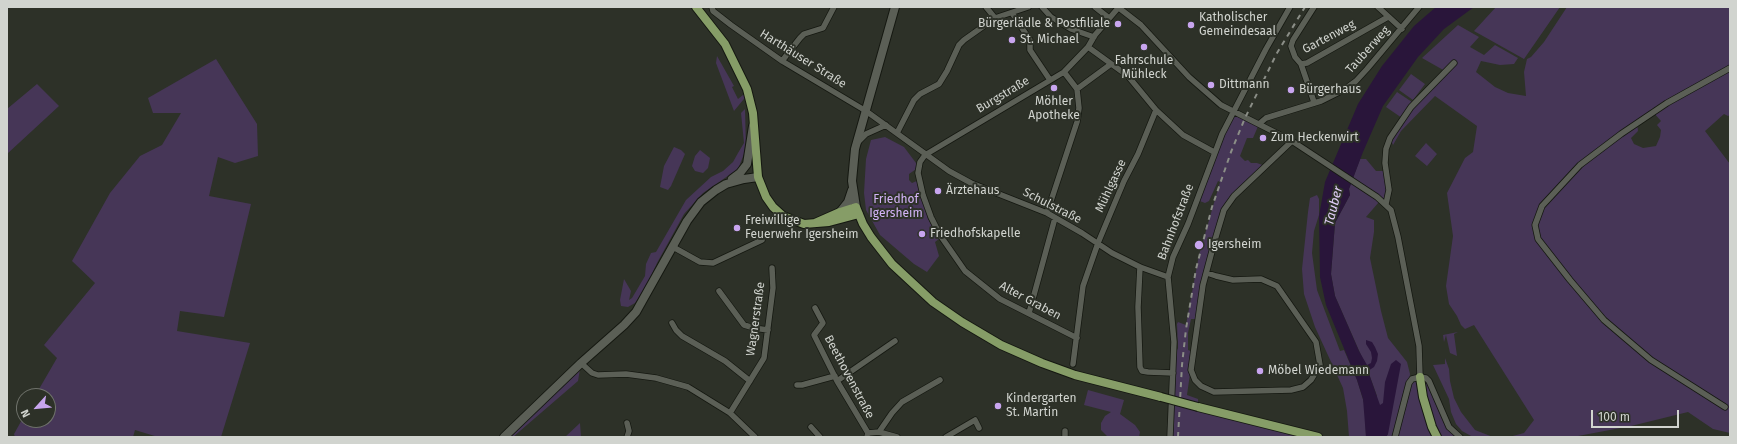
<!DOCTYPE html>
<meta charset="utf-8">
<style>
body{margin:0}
#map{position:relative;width:1737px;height:444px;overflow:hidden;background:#2d3128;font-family:"Fira Sans",sans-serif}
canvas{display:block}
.frame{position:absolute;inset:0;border:8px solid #d1d4cf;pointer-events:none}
.north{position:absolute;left:16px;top:388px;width:40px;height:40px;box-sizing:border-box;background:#2d3128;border:1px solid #6f726b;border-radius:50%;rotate:243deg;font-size:11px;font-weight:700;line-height:16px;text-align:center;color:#d1d4cf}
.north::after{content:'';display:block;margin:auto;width:14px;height:18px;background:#c8a5ef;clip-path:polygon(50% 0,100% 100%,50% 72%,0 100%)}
.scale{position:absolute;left:1591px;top:410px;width:88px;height:18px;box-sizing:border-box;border:2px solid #d1d4cf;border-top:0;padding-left:5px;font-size:12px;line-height:14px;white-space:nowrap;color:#d1d4cf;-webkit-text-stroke:3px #2d3128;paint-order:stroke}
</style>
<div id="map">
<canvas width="1737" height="444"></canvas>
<div class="frame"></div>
<div class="north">N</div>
<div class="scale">100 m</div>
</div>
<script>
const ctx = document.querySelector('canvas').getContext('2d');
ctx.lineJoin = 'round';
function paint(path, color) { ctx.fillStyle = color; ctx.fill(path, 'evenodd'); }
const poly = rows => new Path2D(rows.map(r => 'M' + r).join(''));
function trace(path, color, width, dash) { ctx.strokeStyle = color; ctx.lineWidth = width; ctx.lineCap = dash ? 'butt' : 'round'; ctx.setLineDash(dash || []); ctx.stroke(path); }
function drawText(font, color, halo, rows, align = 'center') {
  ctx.font = font + ' "Fira Sans",sans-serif'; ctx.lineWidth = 4; ctx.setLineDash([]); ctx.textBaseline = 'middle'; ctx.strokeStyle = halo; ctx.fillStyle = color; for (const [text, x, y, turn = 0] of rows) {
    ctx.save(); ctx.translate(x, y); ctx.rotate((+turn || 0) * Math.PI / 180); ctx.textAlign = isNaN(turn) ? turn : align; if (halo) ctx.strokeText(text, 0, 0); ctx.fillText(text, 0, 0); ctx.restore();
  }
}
const green = poly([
 [1496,7,1560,7,1524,59,1474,31],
 [1567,7,1730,7,1730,115,1728,116,1724,114,1705,131,1730,164,1730,433,1713,429,1688,412,1631,426,1578,436,1509,437,1524,433,1534,420,1474,325,1465,329,1461,325,1457,316,1449,304,1446,286,1453,236,1447,193,1465,158,1473,152,1477,126,1435,96,1401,131,1393,145,1390,138,1411,107,1445,71,1422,58,1458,25,1479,37,1470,47,1484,55,1495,45,1518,58,1514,64,1500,65,1481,61,1476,72,1495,87,1508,93,1526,96,1524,72,1527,59,1531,57,1544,42],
 [1653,112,1661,121,1657,125,1661,130,1660,137,1656,146,1643,148,1634,144,1631,138,1638,131,1637,123],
 [717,56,734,86,732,87,738,99,743,95,748,94,734,111,716,63],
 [216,59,257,124,258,156,235,163,218,157,209,196,251,204,224,317,180,311,177,331,250,343,221,437,158,437,135,430,133,437,15,437,14,434,24,416,24,420,48,420,48,396,35,396,57,358,44,345,95,283,72,261,110,193,140,156,162,145,181,113,153,113,148,98],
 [1411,74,1425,84,1413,100,1399,90],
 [37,84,59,106,7,154,7,109],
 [1397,92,1412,102,1402,118,1386,107],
 [745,109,746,149,738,169,703,193,684,214,657,263,646,287,635,303,628,307,621,306,620,300,624,279,631,291,629,300,632,298,645,276,646,264,651,253,656,252,686,200,711,177,723,171,733,162,738,153,744,143,741,113],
 [1233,112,1259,124,1253,138,1247,138,1240,156,1245,161,1248,160,1251,163,1257,163,1265,166,1234,196,1221,219,1198,319,1191,319,1188,333,1188,350,1193,352,1187,395,1198,399,1198,406,1318,437,1170,437,1174,358,1178,348,1177,324,1178,322,1186,325,1199,255,1220,182,1218,181,1209,201,1205,203,1197,200],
 [885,137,904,147,919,167,909,174,909,180,912,183,919,180,928,219,939,239,935,242,939,256,927,272,914,264,880,235,866,210,864,193,866,159,871,140],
 [1426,143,1437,154,1427,166,1415,156],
 [674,147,681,150,685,154,671,186,668,190,660,187,664,166],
 [700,150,710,158,708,168,703,173,695,171,692,166,695,156],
 [1360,159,1366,159,1376,171,1386,171,1386,204,1379,202,1366,217,1374,220,1374,232,1370,258,1381,311,1388,338,1407,362,1410,374,1409,382,1426,378,1445,419,1460,437,1386,437,1388,434,1375,399,1377,396,1368,371,1335,296,1331,274,1335,223,1350,195,1349,189],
 [1317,195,1319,199,1319,215,1314,231,1312,253,1317,290,1340,351,1344,350,1357,380,1365,406,1366,437,1349,437,1347,411,1343,388,1315,327,1304,294,1302,269,1308,212,1310,198],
 [1458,332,1454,334,1457,356,1450,353,1446,335,1444,342,1443,335],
 [1445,358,1449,369,1450,381,1454,398,1461,412,1475,430,1493,437,1473,437,1462,431,1456,424,1451,412,1449,399,1433,365,1445,364],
 [581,363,578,381,513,437,504,437],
 [1088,390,1124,400,1120,414,1135,425,1140,432,1139,437,1107,436,1101,430,1101,423,1105,416,1111,412,1084,405],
 [580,423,581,437,565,437]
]);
const water = poly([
 [1436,7,1474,7,1444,29,1418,57,1383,106,1363,152,1349,189,1350,195,1335,223,1331,274,1335,296,1359,351,1367,365,1371,363,1372,358,1371,352,1366,344,1366,340,1372,342,1375,347,1378,354,1377,361,1374,367,1368,371,1380,405,1383,403,1385,382,1391,364,1396,360,1401,364,1388,434,1386,437,1366,437,1363,399,1357,380,1326,305,1320,277,1319,216,1325,182,1358,104,1382,66,1414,26]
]);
const street = poly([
 [712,7,713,11,731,25,782,61,866,111,949,171,971,183,1047,213,1082,233,1112,253,1140,267,1168,277],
 [986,7,995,18],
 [1042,7,1051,17,1071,29,1094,37],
 [1095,7,1109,18],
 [1314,7,1293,40,1291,46,1295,57,1301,64,1314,102],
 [1378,7,1402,29],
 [1119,8,1141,25,1189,77,1221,105,1292,141,1377,197,1391,210,1398,237,1419,346,1420,377],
 [1012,13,1030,40,1030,50,1050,80],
 [1088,47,1128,76,1156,110,1183,135,1214,152],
 [782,61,800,38,804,34,823,28,834,7],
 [1301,64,1307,63,1388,17],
 [1077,89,1111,64],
 [1259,124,1266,118,1321,101,1345,89,1356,81,1367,69,1419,7],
 [897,133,914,100,920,94,939,84,947,71,959,45,964,40,995,18,1028,7],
 [858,142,866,134,886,125],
 [1386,204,1389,190,1385,163,1386,149,1390,138,1411,107,1454,63],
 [1047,213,1077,122,1079,108,1077,89,1064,72],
 [673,247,700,262,713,263,762,240],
 [1140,267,1138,307,1140,367,1142,371,1148,372,1173,373],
 [1207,273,1216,276,1233,280,1261,279,1277,286,1316,342,1320,365,1311,380,1303,387,1291,390,1214,392,1201,386,1195,380,1191,370,1203,285,1215,240,1224,210,1234,196,1292,141],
 [719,291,744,325,754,328,768,330],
 [815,308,823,323,814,335,837,381,868,433,867,437],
 [1029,313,1055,218],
 [672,323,676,330,682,336,725,361,750,381],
 [1077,338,1000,299,965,271,940,235,931,217,923,195,918,173,920,162,925,155,1064,72,1088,47,1095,35,1119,7],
 [581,363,592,373,598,375,626,374,656,378,688,387,730,413,755,437],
 [1073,364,1083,286,1098,243,1124,181,1138,154,1156,110],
 [837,381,895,341],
 [797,385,802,385,835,376],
 [1725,407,1651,360,1604,320,1570,280,1538,239,1535,225,1542,206,1580,165,1621,134,1667,103,1730,68],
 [730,413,764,358,773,288,772,268],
 [811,427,820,437],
 [879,432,897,437],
 [868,433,879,432,892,413,902,402,940,380],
 [627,437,629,431,627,423],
 [946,437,975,420,979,428],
 [1065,437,1065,431],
 [1170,437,1174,342,1168,277,1173,257,1188,224,1222,134,1266,49,1290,7],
 [1395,437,1409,383,1412,379,1420,377,1426,378,1429,381,1449,427,1460,437]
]);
const secondary = poly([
 [732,179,740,173,747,164,753,126],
 [856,207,852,181,855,149,895,7],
 [840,212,848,202,852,190],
 [504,437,581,363,624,325,636,312,687,221,701,202,716,190,726,184,744,179,758,177]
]);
const primary = poly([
 [696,7,725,44,747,89,753,113,758,177,766,197,773,207,783,216,804,224,829,222,859,214],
 [815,223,840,212,856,207,863,224,871,237,892,264,933,302,962,322,1001,345,1042,363,1075,375,1161,397],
 [1420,377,1423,397,1432,427,1437,437],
 [1198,407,1318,437]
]);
const rail = poly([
 [1178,437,1182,365,1186,329,1196,269,1212,207,1231,152,1245,118,1277,53,1305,7]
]);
const primaryBridge = poly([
 [1161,397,1198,407]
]);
const markers = [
 [1118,24,4,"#c8a5ef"],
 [1191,25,4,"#c8a5ef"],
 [1012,40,4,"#c8a5ef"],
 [1144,47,4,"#c8a5ef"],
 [1211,85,4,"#c8a5ef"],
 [1054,88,4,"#c8a5ef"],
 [1291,90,4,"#c8a5ef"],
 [1263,138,4,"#c8a5ef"],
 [938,191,4,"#c8a5ef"],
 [737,228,4,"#c8a5ef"],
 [922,234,4,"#c8a5ef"],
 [1199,245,5,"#c8a5ef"],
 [1260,371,4,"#c8a5ef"],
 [998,406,4,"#c8a5ef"]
];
const poiNames = [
 ["Katholischer",1199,18],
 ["Gemeindesaal",1199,32],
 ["Bürgerlädle & Postfiliale",1110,24,"right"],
 ["St. Michael",1020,40],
 ["Fahrschule",1144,61,"center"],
 ["Mühleck",1144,75,"center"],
 ["Dittmann",1219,85],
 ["Bürgerhaus",1299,90],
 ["Möhler",1054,102,"center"],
 ["Apotheke",1054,116,"center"],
 ["Zum Heckenwirt",1271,138],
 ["Ärztehaus",946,191],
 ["Freiwillige",745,221],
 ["Feuerwehr Igersheim",745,235],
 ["Friedhofskapelle",930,234],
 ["Igersheim",1208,245],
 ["Möbel Wiedemann",1268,371],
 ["Kindergarten",1006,399],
 ["St. Martin",1006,413]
];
const streetNames = [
 ["Gartenweg",1329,37,-28],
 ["Tauberweg",1368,50,-48],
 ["Harthäuser Straße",803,59,32],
 ["Burgstraße",1003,95,-31],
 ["Mühlgasse",1111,186,-65],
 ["Schulstraße",1052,206,27],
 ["Bahnhofstraße",1176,222,-69],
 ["Alter Graben",1030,301,28],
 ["Wagnerstraße",756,319,-82],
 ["Beethovenstraße",849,377,62]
];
const parkNames = [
 ["Friedhof",896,200],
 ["Igersheim",896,214]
];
const waterNames = [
 ["Tauber",1334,206,-76]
];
paint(green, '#463657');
paint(water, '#29153a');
trace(street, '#151811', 7);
trace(secondary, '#151811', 10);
trace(primary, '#151811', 10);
trace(street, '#5b5f56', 5.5);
trace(secondary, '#5b5f56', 8);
trace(primary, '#869d67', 8);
trace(rail, '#8b8e87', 2, [5, 5]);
trace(primaryBridge, '#151811', 10, []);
trace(primaryBridge, '#869d67', 8);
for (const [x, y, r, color] of markers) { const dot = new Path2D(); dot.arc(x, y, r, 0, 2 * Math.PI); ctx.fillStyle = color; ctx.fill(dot); trace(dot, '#2d3128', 1.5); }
drawText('12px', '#d1d4cf', '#2d3128', poiNames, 'left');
drawText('12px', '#d1d4cf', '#2d3128', streetNames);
drawText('12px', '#d4b4f9', '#2d3128', parkNames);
drawText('italic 13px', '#e2cff9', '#2d3128', waterNames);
</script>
